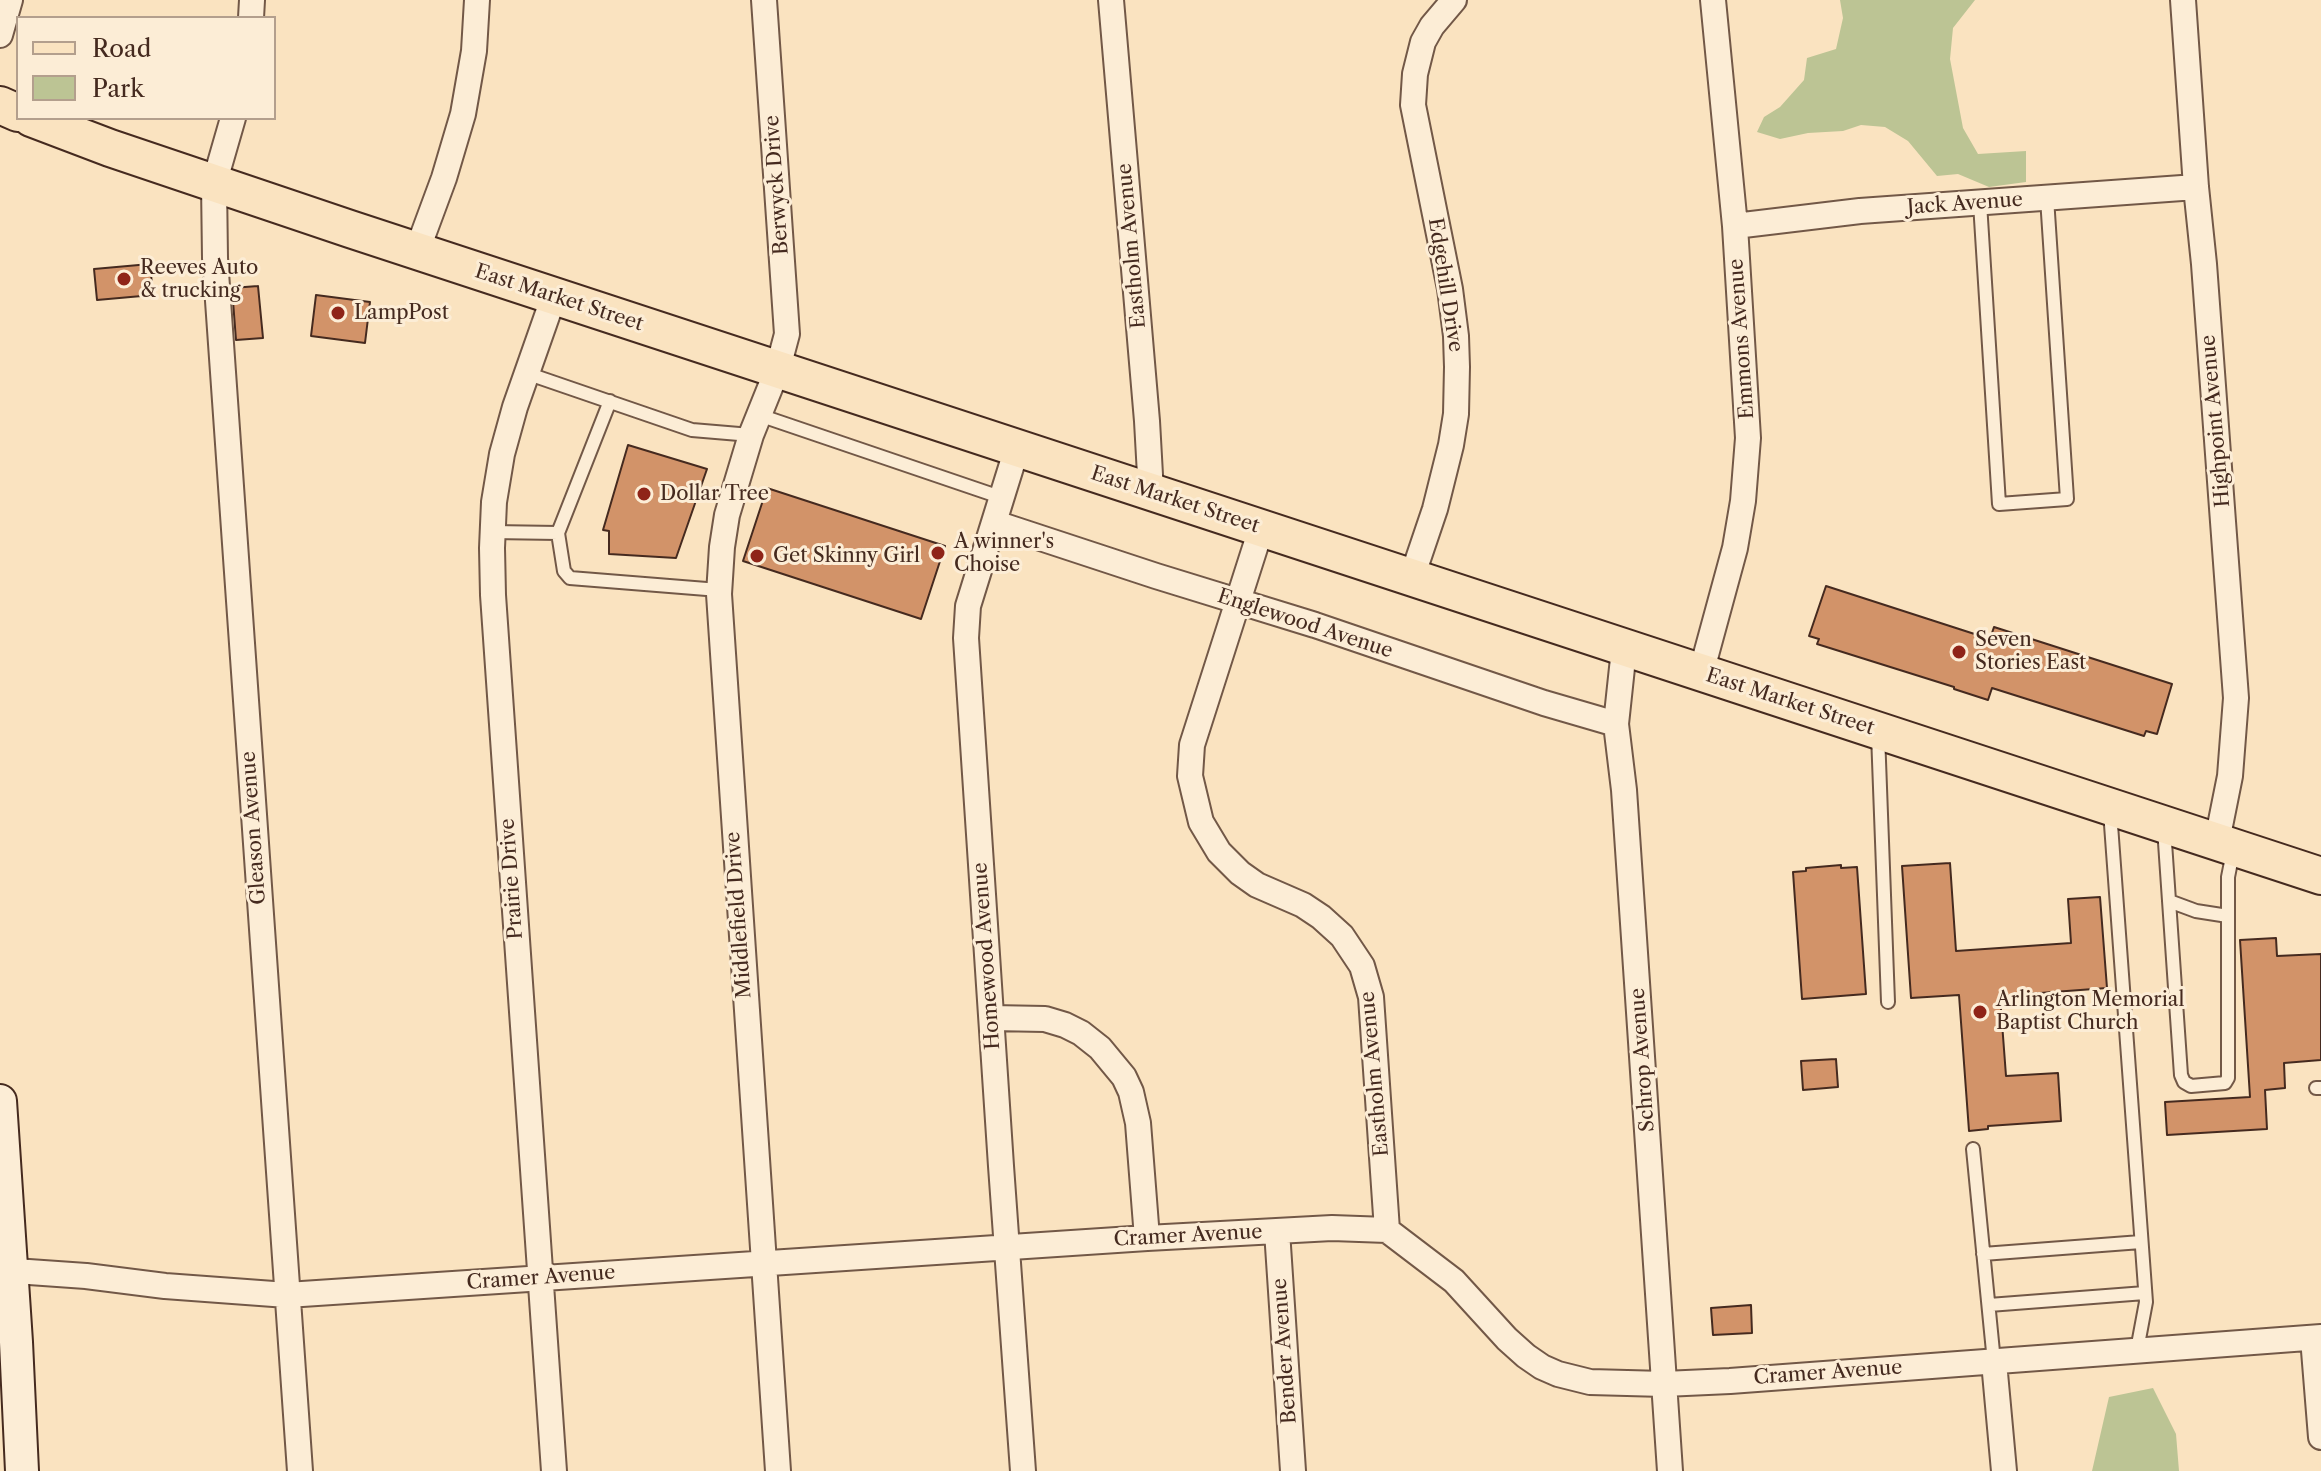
<!DOCTYPE html>
<style>
body{margin:0}
#map{position:relative;width:2321px;height:1471px;overflow:hidden;background:#fae3c0;font-family:"Libre Caslon Text",serif}
canvas{display:block}
.legend{position:absolute;left:16px;top:16px;width:260px;height:104px;box-sizing:border-box;background:#fcedd6;border:2px solid #b39f8d;margin:0;padding:10px 14px;list-style:none;font-size:24px;color:#452a1f}
.legend li{display:flex;align-items:center;gap:16px;height:40px}
.legend b{width:40px;border:2px solid #b39f8d}
</style>
<div id="map">
<canvas width="2321" height="1471"></canvas>
<ul class="legend">
<li><b style="height:10px;background:#fae3c0"></b>Road</li>
<li><b style="height:22px;background:#bcc494"></b>Park</li>
</ul>
</div>
<script>
const ctx = document.querySelector('canvas').getContext('2d');
ctx.lineJoin = 'round';
function paint(path, color) { ctx.fillStyle = color; ctx.fill(path, 'evenodd'); }
const poly = rows => new Path2D(rows.map(r => 'M' + r).join(''));
function trace(path, color, width, dash) { ctx.strokeStyle = color; ctx.lineWidth = width; ctx.lineCap = dash ? 'butt' : 'round'; ctx.setLineDash(dash || []); ctx.stroke(path); }
function drawText(font, color, halo, rows, align = 'center') {
  ctx.font = font + ' "Libre Caslon Text",serif'; ctx.lineWidth = 6; ctx.setLineDash([]); ctx.textBaseline = 'middle'; ctx.strokeStyle = halo; ctx.fillStyle = color; for (const [text, x, y, turn = 0] of rows) {
    ctx.save(); ctx.translate(x, y); ctx.rotate((+turn || 0) * Math.PI / 180); ctx.textAlign = isNaN(turn) ? turn : align; if (halo) ctx.strokeText(text, 0, 0); ctx.fillText(text, 0, 0); ctx.restore();
  }
}
const green = poly([
 [1840,0,1975,0,1953,28,1950,59,1963,128,1978,154,2026,151,2026,182,1989,187,1958,174,1937,176,1908,141,1885,127,1861,125,1843,131,1808,133,1780,139,1757,132,1764,117,1780,107,1804,80,1807,58,1836,49,1843,18],
 [2153,1388,2176,1434,2179,1471,2092,1471,2109,1397]
]);
const building = poly([
 [150,264,153,295,97,300,94,269,150,264],
 [258,286,263,338,236,340,232,288,258,286],
 [316,295,370,302,365,343,311,336,316,295],
 [628,445,707,469,676,558,609,554,609,531,603,530,628,445],
 [767,488,945,546,921,619,743,561,767,488],
 [1826,586,1990,639,1994,627,2172,684,2157,734,2146,731,2144,736,1992,688,1988,700,1954,689,1954,687,1817,644,1819,639,1809,636,1826,586],
 [1950,863,1956,951,2071,943,2068,899,2100,897,2107,988,2000,996,2006,1076,2058,1073,2061,1121,1988,1126,1988,1129,1969,1131,1959,995,1911,998,1902,866,1950,863],
 [1841,865,1841,868,1857,867,1866,994,1802,999,1793,872,1806,871,1806,868,1841,865],
 [2276,938,2277,956,2321,954,2321,1060,2284,1063,2285,1088,2265,1090,2267,1129,2167,1135,2165,1102,2250,1097,2240,940,2276,938],
 [1836,1059,1838,1087,1803,1090,1801,1061,1836,1059],
 [1751,1305,1752,1333,1713,1335,1711,1308,1751,1305]
]);
const lane = poly([
 [1980,203,1999,504,2067,499,2047,198],
 [526,373,692,430,751,435],
 [759,415,1003,498],
 [492,532,558,533,610,401],
 [558,533,564,571,570,578,719,590],
 [1878,734,1888,1002],
 [2110,811,2146,1302,2137,1350],
 [2164,828,2181,1075,2184,1082,2191,1086,2225,1083,2228,1078,2228,877,2233,852],
 [2169,901,2196,911,2228,916],
 [2316,1088,2321,1088],
 [1973,1149,1994,1362],
 [1983,1254,2141,1242],
 [1989,1305,2145,1293]
]);
const street = poly([
 [764,0,787,334,778,368,751,435,727,515,722,547,719,594,778,1471],
 [1111,0,1147,421,1151,493],
 [2183,0,2196,187,2204,264,2236,698,2230,776,2217,841],
 [251,18,252,0],
 [0,35,10,0],
 [233,118,214,184,215,258,300,1471],
 [1735,226,1860,211,2196,187],
 [417,251,444,178,463,114,474,51,477,0],
 [1017,448,968,606,966,638,1001,1166,1023,1471],
 [995,523,1156,576,1315,625,1544,703,1616,724],
 [1261,529,1192,745,1190,776,1201,822,1219,852,1240,873,1257,885,1303,905,1321,917,1342,936,1362,966,1371,997,1387,1230],
 [1412,577,1435,509,1451,445,1456,414,1457,367,1456,336,1450,289,1413,105,1415,74,1423,42,1432,26,1454,0],
 [1624,649,1616,724,1624,790,1670,1471],
 [1701,673,1735,548,1743,501,1748,438,1735,226,1713,0],
 [992,1018,1045,1019,1065,1025,1081,1033,1100,1048,1124,1077,1131,1092,1138,1123,1147,1238],
 [1277,1231,1293,1471],
 [0,1270,86,1276,165,1286,287,1295,1147,1238,1332,1228,1387,1230,1454,1281,1507,1339,1526,1356,1542,1367,1558,1374,1590,1382,1664,1384,1730,1381,2321,1337],
 [2313,1338,2321,1437],
 [1994,1362,2004,1471],
 [554,1471,493,595,492,548,494,502,502,454,515,407,554,296]
]);
const secondary = poly([
 [0,1101,16,1342,22,1471]
]);
const primary = poly([
 [0,105,18,113],
 [31,118,110,148,350,229,2321,876]
]);
const markers = [
 [124,279,8,"#8f2418"],
 [338,313,8,"#8f2418"],
 [644,494,8,"#8f2418"],
 [938,553,8,"#8f2418"],
 [757,556,8,"#8f2418"],
 [1959,652,8,"#8f2418"],
 [1980,1012,8,"#8f2418"]
];
const streetNames = [
 ["Berwyck Drive",777,185,-94],
 ["Jack Avenue",1965,204,-4],
 ["Eastholm Avenue",1132,246,-95],
 ["Edgehill Drive",1445,285,81],
 ["East Market Street",559,298,18],
 ["Emmons Avenue",1742,339,-94],
 ["Highpoint Avenue",2216,421,-95],
 ["East Market Street",1175,500,18],
 ["Englewood Avenue",1305,624,18],
 ["East Market Street",1790,702,18],
 ["Gleason Avenue",254,828,-94],
 ["Prairie Drive",512,879,-94],
 ["Middlefield Drive",739,915,-94],
 ["Homewood Avenue",987,956,-94],
 ["Schrop Avenue",1643,1060,-94],
 ["Eastholm Avenue",1375,1074,-95],
 ["Cramer Avenue",1188,1236,-3],
 ["Cramer Avenue",541,1278,-4],
 ["Bender Avenue",1285,1351,-94],
 ["Cramer Avenue",1828,1373,-4]
];
const poiNames = [
 ["Reeves Auto",140,268],
 ["& trucking",140,291],
 ["LampPost",354,313],
 ["Dollar Tree",660,494],
 ["A winner's",954,542],
 ["Choise",954,565],
 ["Get Skinny Girl",773,556],
 ["Seven",1975,640],
 ["Stories East",1975,663],
 ["Arlington Memorial",1996,1000],
 ["Baptist Church",1996,1023]
];
paint(green, '#bcc494');
paint(building, '#d29369');
trace(building, '#452a1f', 2);
trace(lane, '#725847', 16);
trace(street, '#725847', 28);
trace(secondary, '#452a1f', 36);
trace(primary, '#452a1f', 40);
trace(lane, '#fcedd6', 12);
trace(street, '#fcedd6', 24);
trace(secondary, '#fcedd6', 32);
trace(primary, '#fae3c0', 36);
for (const [x, y, r, color] of markers) { const dot = new Path2D(); dot.arc(x, y, r, 0, 2 * Math.PI); ctx.fillStyle = color; ctx.fill(dot); trace(dot, '#fcedd6', 3); }
drawText('20px', '#452a1f', '#fcedd6', streetNames);
drawText('20px', '#452a1f', '#fcedd6', poiNames, 'left');
</script>
